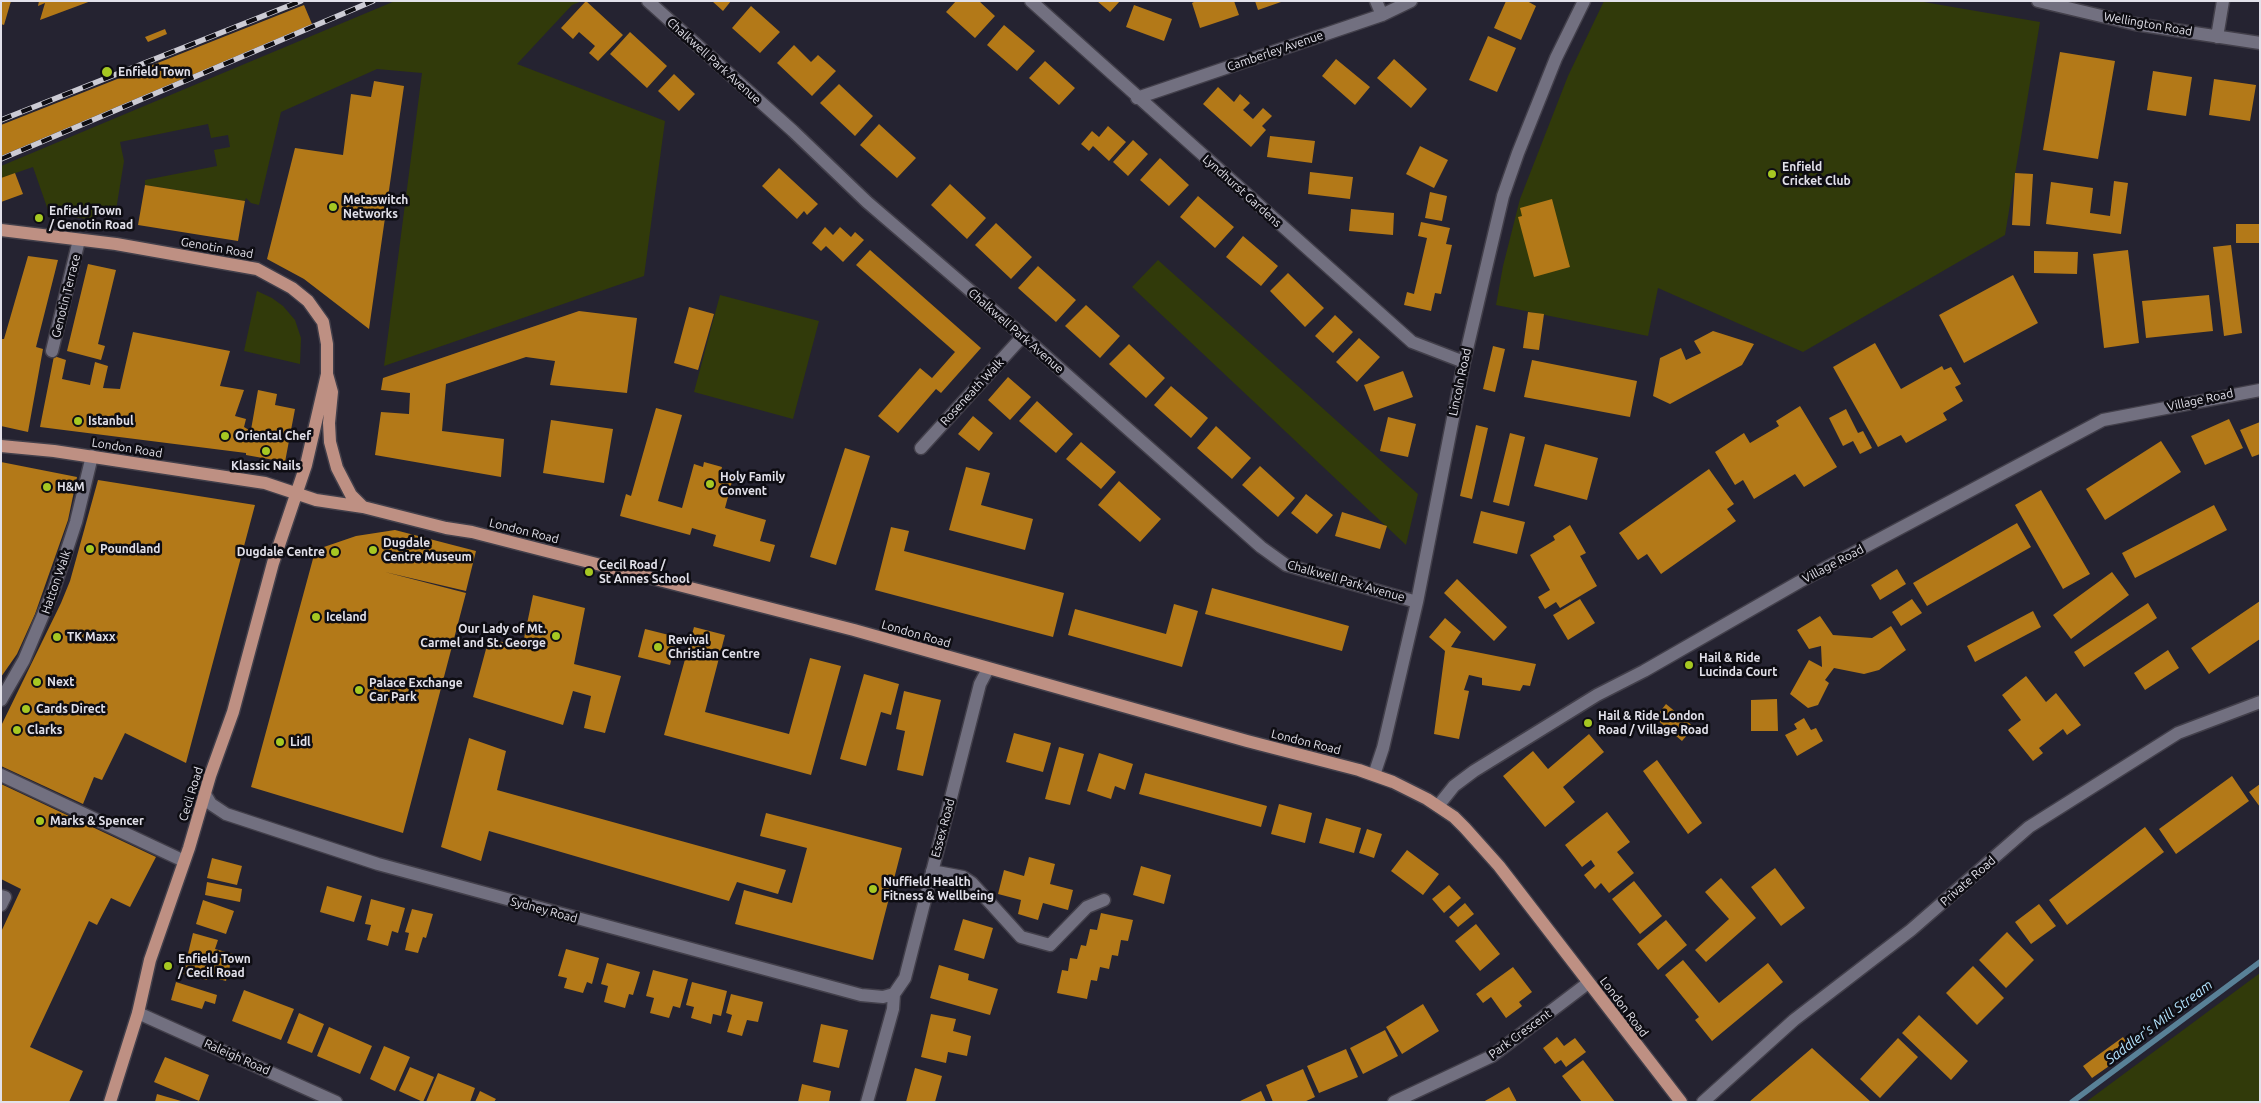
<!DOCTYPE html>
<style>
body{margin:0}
#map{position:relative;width:2261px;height:1103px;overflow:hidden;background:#252331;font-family:Ubuntu,sans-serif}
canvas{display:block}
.frame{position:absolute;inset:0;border:2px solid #e2e1ea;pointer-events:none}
</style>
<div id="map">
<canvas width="2261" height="1103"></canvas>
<div class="frame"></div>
</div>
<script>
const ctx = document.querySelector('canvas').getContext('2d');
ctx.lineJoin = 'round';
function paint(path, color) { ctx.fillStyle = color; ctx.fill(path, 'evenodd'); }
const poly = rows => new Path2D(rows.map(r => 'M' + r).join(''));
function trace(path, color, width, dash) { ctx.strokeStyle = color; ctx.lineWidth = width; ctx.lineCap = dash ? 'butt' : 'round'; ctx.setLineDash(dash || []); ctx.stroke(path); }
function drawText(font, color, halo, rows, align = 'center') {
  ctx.font = font + ' Ubuntu,sans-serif'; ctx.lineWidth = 5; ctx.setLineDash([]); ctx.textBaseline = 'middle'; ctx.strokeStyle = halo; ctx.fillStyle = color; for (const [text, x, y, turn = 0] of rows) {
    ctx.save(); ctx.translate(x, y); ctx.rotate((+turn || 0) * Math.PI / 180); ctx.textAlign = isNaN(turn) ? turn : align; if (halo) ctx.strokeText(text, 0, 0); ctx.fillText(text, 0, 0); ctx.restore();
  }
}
const green = poly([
 [395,1,582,1,572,5,517,64,665,121,644,276,384,366,422,73,377,69,281,112,259,205,251,203,246,198,245,201,145,185,145,180,217,166,214,150,230,147,228,135,211,138,208,124,120,142,124,161,116,210,95,207,93,220,49,213,33,167,1,178,1,166],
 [1604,1,1918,1,2040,22,2005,235,1803,352,1658,288,1648,336,1496,305,1503,266,1520,199,1568,76],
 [1158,260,1418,494,1406,545,1132,287],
 [257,291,272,298,283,306,295,320,301,338,300,364,244,351],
 [720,295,819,321,793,419,694,392],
 [2260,973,2260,1102,2086,1102]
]);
const stream = poly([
 [2072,1102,2260,962]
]);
const building = poly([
 [1,1,11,1,4,25,1,24],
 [39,1,91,1,40,20,45,3,38,6],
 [586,1,623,35,598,61,589,53,595,46,579,32,573,39,561,28],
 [712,1,731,1,723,11],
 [956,1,979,1,995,16,975,38,946,12],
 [1097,1,1120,1,1110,12],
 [1196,1,1234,1,1239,15,1200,28,1192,3],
 [1255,1,1281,1,1281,2,1258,10],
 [1506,1,1527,1,1536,6,1521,40,1494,28],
 [304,5,312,24,1,156,1,125],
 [1134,5,1172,19,1164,41,1126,27],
 [751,6,780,32,760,53,732,28],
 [1004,25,1035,51,1017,71,987,45],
 [165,29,167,34,148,42,145,37],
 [630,32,667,66,647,88,610,54],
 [1488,36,1516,48,1497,92,1469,80],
 [794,45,811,62,818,55,836,71,812,96,777,63],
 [2060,52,2115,61,2098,159,2043,150],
 [1336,59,1370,87,1355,105,1322,76],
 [1394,59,1427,89,1411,108,1377,78],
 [1045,61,1075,88,1059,105,1029,78],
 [2153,71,2192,77,2186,116,2147,110],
 [674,74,695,94,679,111,658,91],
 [2214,79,2256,85,2250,121,2209,115],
 [374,81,404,86,369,329,304,279,267,259,295,148,343,155,351,94,371,97],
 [839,84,873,116,855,136,820,103],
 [1218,87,1234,102,1240,94,1250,103,1243,110,1253,119,1263,108,1272,116,1262,126,1266,130,1251,147,1203,104],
 [879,124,916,158,897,178,860,145],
 [1108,126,1126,142,1109,161,1093,146,1089,151,1081,144,1092,131,1099,137],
 [1270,136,1315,141,1312,163,1267,157],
 [1133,140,1148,154,1128,176,1113,162],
 [1420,146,1448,160,1434,188,1406,174],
 [1160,158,1189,185,1169,206,1140,180],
 [779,168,818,204,807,215,804,211,797,219,762,186],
 [1310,172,1353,177,1350,199,1308,194],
 [15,173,23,194,1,202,1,178],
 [2015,173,2033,174,2030,226,2012,225],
 [2114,181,2128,183,2121,234,2046,224,2051,182,2093,188,2090,213,2110,216],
 [950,184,986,218,967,239,931,205],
 [145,185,245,201,238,241,138,225],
 [1430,192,1447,196,1442,221,1425,218],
 [1198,196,1234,227,1215,248,1180,217],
 [1552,199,1570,267,1534,277,1518,217,1522,216,1520,208],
 [1351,209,1394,213,1393,235,1349,231],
 [1421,222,1450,228,1446,244,1452,245,1441,294,1435,293,1431,311,1404,305,1407,292,1414,294,1427,238,1418,236],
 [996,223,1032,257,1011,279,975,245],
 [2236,224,2260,224,2260,243,2236,243],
 [825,227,833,235,840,227,851,237,855,232,864,240,843,262,826,246,821,251,812,243],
 [1243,236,1278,266,1261,286,1226,257],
 [2231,245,2242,333,2224,336,2213,247],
 [870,250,981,348,941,393,936,389,898,433,878,416,920,368,932,378,955,352,856,265],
 [2128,250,2139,343,2104,348,2093,254],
 [2034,251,2078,252,2077,274,2034,273],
 [28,256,58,260,36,347,43,349,28,432,1,426,1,339,4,339],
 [88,264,116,270,98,344,105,346,101,360,67,351],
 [1038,266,1076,300,1056,322,1018,288],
 [1288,273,1324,308,1305,327,1270,291],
 [2013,275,2038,323,1964,363,1939,315],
 [2209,295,2213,331,2146,338,2142,301],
 [1086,305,1120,336,1100,358,1065,326],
 [689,307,714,314,698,370,674,363],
 [579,311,637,318,627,393,550,385,555,361,526,357,446,384,442,431,504,439,501,477,375,455,381,412,409,414,410,393,381,390,383,378],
 [1528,312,1544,314,1539,350,1523,348],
 [1335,315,1353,332,1333,353,1315,336],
 [1713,331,1754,344,1742,365,1670,404,1653,396,1660,358,1681,348,1686,360,1701,353,1694,341],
 [133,332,230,351,220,386,244,390,235,416,246,419,244,427,249,430,245,439,249,441,258,390,277,394,275,405,295,409,285,462,246,455,246,453,40,427,54,356,66,360,62,379,90,385,95,362,108,366,103,388,120,389],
 [1359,338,1380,357,1357,382,1336,362],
 [1875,343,1901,389,1942,366,1944,370,1951,367,1961,384,1955,387,1963,401,1943,413,1947,420,1906,443,1901,435,1878,447,1833,367],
 [1129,344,1165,378,1146,398,1109,364],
 [1493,346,1505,349,1495,392,1483,389],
 [1532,360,1637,381,1630,417,1524,397],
 [1403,371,1413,397,1374,411,1364,385],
 [1008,377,1031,397,1010,420,988,400],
 [1171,386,1208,418,1191,438,1154,405],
 [1037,401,1073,434,1056,453,1019,421],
 [1800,406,1837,467,1804,487,1795,474,1754,499,1743,480,1735,485,1715,452,1744,433,1750,443,1779,426,1776,421],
 [656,408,682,415,658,501,682,508,694,464,703,467,704,462,722,467,721,471,734,474,725,508,766,520,760,541,775,545,770,562,713,546,716,535,692,528,690,535,620,516,626,494,631,496],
 [1846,409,1858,433,1863,431,1872,448,1860,454,1853,441,1843,446,1829,418],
 [973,416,993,433,979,451,958,434],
 [1388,417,1416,424,1408,457,1380,451],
 [2229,419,2243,448,2205,465,2191,436],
 [551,420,613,429,604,483,543,473],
 [2260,422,2260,454,2252,457,2240,430],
 [1476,425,1488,428,1472,499,1460,496],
 [1216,426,1251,458,1232,479,1197,448],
 [1510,433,1525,437,1509,506,1493,502],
 [2161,441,2181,472,2105,520,2086,489],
 [1081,442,1116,472,1101,489,1066,459],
 [1545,444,1598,458,1587,500,1534,486],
 [845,448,870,456,836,565,810,557],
 [1,462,77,477,68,520,35,614,17,654,1,677],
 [1260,466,1295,498,1278,517,1242,485],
 [966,467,990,473,981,505,1033,519,1025,550,949,530],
 [1709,469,1734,504,1727,509,1736,521,1661,574,1647,554,1638,560,1619,533],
 [98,480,255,505,186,763,125,733,102,780,94,777,83,804,1,766,1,726,61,603,70,581],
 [1119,481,1161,519,1140,542,1098,505],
 [2041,490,2090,574,2063,589,2015,505],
 [1306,494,1333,515,1317,534,1291,513],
 [2214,505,2227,530,2135,578,2122,553],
 [1481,511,1525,522,1517,554,1473,543],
 [1342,512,1387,526,1380,549,1335,536],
 [2017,523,2031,547,1927,606,1913,583],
 [1570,525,1586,553,1580,556,1597,586,1560,608,1556,602,1545,609,1538,597,1550,590,1530,555,1555,540,1553,536],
 [891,527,909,531,904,551,1064,593,1053,637,875,590],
 [395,530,476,551,466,591,385,572,466,593,403,833,251,787,314,555,321,548,356,536],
 [1897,569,1906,584,1880,600,1871,585],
 [2112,572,2129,595,2071,639,2053,615],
 [1457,579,1507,627,1494,641,1444,593],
 [1212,588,1349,626,1342,651,1205,614],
 [533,595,585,608,574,664,621,676,605,733,584,728,591,696,573,691,563,725,473,697,489,638,522,648],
 [1580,599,1595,623,1568,640,1553,615],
 [1912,599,1922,613,1901,626,1892,612],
 [2260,601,2260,639,2209,674,2191,648],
 [2148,603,2157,618,2084,667,2074,652],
 [1174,604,1198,611,1182,667,1068,635,1075,609,1166,634],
 [2033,611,2041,627,1975,662,1967,646],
 [1820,616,1833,635,1872,638,1891,626,1906,650,1879,670,1864,674,1834,668,1825,680,1829,683,1818,705,1808,708,1790,694,1809,660,1822,667,1821,646,1809,649,1797,630],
 [1445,618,1461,632,1451,647,1536,664,1530,686,1523,685,1520,691,1482,685,1482,678,1469,675,1464,690,1469,691,1459,739,1434,734,1445,651,1429,637],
 [694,627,725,635,705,712,789,734,810,658,841,666,811,775,664,735],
 [645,629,677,637,670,665,638,657],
 [2168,650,2179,668,2145,690,2134,673],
 [864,674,899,684,891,715,881,712,866,766,840,759],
 [2026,676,2046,702,2056,693,2081,725,2067,735,2063,729,2039,748,2043,753,2033,761,2008,730,2021,720,2002,695],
 [904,691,941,700,923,776,897,770,905,731,896,729],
 [1777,699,1778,731,1751,731,1751,700],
 [1666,704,1694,727,1682,741,1655,718],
 [1804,718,1811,730,1816,728,1823,741,1797,756,1785,735,1797,729,1794,724],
 [1014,733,1051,743,1043,772,1006,762],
 [1589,734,1604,752,1563,787,1575,802,1545,827,1503,776,1533,751,1548,769],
 [469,738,506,751,497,790,786,870,778,894,737,882,729,901,489,831,481,861,441,847],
 [1059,747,1084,754,1070,805,1045,799],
 [1099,753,1133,764,1125,790,1115,786,1111,799,1087,791],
 [1657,760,1702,823,1688,834,1643,771],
 [1145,773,1267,806,1261,827,1139,794],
 [2232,776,2249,801,2176,854,2159,829],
 [1,784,156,857,130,907,111,898,97,925,89,921,30,1047,83,1071,69,1102,1,1102,1,932,21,889,1,879],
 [2260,784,2260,807,2249,792],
 [1279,804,1312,813,1305,843,1271,834],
 [1607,812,1630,842,1617,852,1634,873,1609,893,1601,883,1595,889,1584,875,1595,866,1591,860,1582,867,1565,845],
 [766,813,902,848,873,960,735,924,744,890,792,903,807,848,760,836],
 [1326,818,1361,828,1354,853,1319,843],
 [2145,827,2164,852,2067,925,2049,900],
 [1367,829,1382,834,1374,858,1359,853],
 [1407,850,1439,874,1423,895,1391,871],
 [1029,857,1055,864,1050,884,1073,890,1068,910,1043,903,1038,920,1018,914,1021,900,998,894,1004,870,1024,876],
 [212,858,242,866,237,885,207,878],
 [1141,866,1171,875,1164,904,1133,895],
 [1775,868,1805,908,1781,926,1751,887],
 [1721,878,1756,918,1706,962,1695,950,1729,919,1705,892],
 [1634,881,1662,916,1640,934,1612,899],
 [207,882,242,889,240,902,205,895],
 [1449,885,1461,898,1444,913,1432,899],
 [327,886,362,896,354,922,320,912],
 [371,899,405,908,398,933,392,931,388,946,367,940,371,925,365,924],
 [203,900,234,911,226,934,196,924],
 [1465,903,1474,914,1458,927,1449,917],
 [2039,904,2056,926,2031,944,2015,922],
 [412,909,433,914,426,938,423,937,418,953,405,950,409,933,405,932],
 [1101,913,1133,920,1128,941,1121,940,1118,956,1112,955,1109,969,1100,967,1097,981,1091,980,1087,999,1057,993,1062,970,1068,971,1070,958,1077,959,1081,945,1086,946,1090,929,1097,930],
 [963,919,993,928,984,959,954,950],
 [1666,920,1687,945,1658,970,1637,944],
 [1476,924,1500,954,1480,971,1455,941],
 [2007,932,2034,960,2006,988,1979,960],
 [193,933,218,940,215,949,233,954,226,981,208,976,207,980,183,974],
 [566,949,599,958,592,984,587,982,583,993,564,988,567,978,558,976],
 [1683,960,1719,1003,1768,963,1783,982,1712,1041,1695,1020,1699,1017,1665,975],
 [607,963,640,972,633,995,629,994,625,1008,604,1002,608,986,601,984],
 [939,965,969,974,968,980,998,989,990,1015,930,998],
 [1973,966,2004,998,1977,1025,1946,993],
 [1513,967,1532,992,1519,1002,1522,1006,1506,1018,1491,997,1483,1003,1476,994],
 [653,970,688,979,680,1008,673,1006,669,1018,650,1013,654,998,646,996],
 [176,982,217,995,215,1004,205,1001,202,1009,171,1000],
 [692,982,727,991,721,1016,713,1014,711,1024,691,1018,694,1007,686,1005],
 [244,990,294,1009,281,1040,232,1021],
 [731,994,763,1002,758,1022,747,1020,742,1036,727,1032,732,1015,726,1013],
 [1423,1004,1439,1031,1402,1054,1386,1027],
 [299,1013,324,1024,312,1053,287,1043],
 [931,1014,956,1019,953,1031,971,1036,967,1056,948,1052,946,1063,921,1057],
 [1919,1015,1968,1061,1951,1080,1902,1033],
 [821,1024,848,1030,839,1068,813,1062],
 [329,1027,372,1046,360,1074,317,1056],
 [1385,1030,1398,1056,1363,1074,1350,1048],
 [1557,1037,1564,1046,1575,1038,1586,1052,1566,1067,1561,1060,1555,1064,1543,1048],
 [2123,1037,2132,1050,2092,1078,2083,1066],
 [1898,1038,1918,1057,1880,1098,1860,1079],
 [384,1046,410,1057,395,1091,370,1079],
 [1812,1048,1871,1102,1749,1102],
 [1346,1049,1358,1077,1319,1093,1307,1066],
 [165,1057,209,1075,199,1101,154,1082],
 [1583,1060,1615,1102,1582,1102,1562,1076],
 [410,1067,434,1077,423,1102,399,1091],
 [915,1068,942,1076,935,1102,906,1102],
 [1303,1069,1315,1097,1304,1102,1273,1102,1266,1085],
 [438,1073,475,1088,470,1102,426,1102],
 [802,1084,831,1091,829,1102,798,1102],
 [1509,1087,1517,1102,1483,1102,1492,1097],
 [480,1091,496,1099,494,1102,475,1102],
 [1261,1091,1266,1102,1238,1102],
 [157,1094,181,1101,181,1102,155,1102]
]);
const pedestrian = poly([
 [52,351,79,240],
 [1,700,24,660,54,589,76,522,92,456],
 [1,775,184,861],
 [1,896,5,897,1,905]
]);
const minor = poly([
 [648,1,793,131,867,202,1023,336,1261,547,1286,565,1417,602],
 [1031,1,1412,342,1464,362],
 [1376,1,1382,15],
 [2038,1,2135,24,2260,43],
 [2217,37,2223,1],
 [1137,98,1382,15,1411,1],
 [921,448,1023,336],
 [1374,775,1383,748,1417,602,1464,362,1503,196,1518,153,1556,58,1584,1],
 [205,794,211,804,226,814,378,864,861,995,883,997,894,994],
 [1438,806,1454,786,1474,771,1597,695,1644,671,1799,582,2103,420,2260,390],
 [932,871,963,877,972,883,1021,937,1050,945,1087,907,1104,900],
 [138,1013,336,1102],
 [867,1102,893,1009,894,994,905,978,980,684,988,669],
 [1394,1102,1492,1056,1588,983],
 [1703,1102,1794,1020,1911,930,2029,827,2178,733,2260,702]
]);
const primary = poly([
 [1,230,116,244,257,269,292,288,308,301,323,322,327,344,327,374,306,465,273,563,233,712,210,776,189,848,150,960,138,1013,110,1102],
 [327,374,332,392,329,423,330,442,337,468,351,495,363,507],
 [1,446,54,451,265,483,316,500,363,507,446,528,472,532,854,630,1247,741,1359,770,1393,782,1427,799,1454,817,1465,828,1499,866,1681,1102]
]);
const rail = poly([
 [1,120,301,1],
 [1,159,373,1]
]);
const markers = [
 [107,72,6,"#a6c822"],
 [1772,174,5,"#a6c822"],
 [333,207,5,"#a6c822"],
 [39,218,5,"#a6c822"],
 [78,421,5,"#a6c822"],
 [225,436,5,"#a6c822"],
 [266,451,5,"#a6c822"],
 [710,484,5,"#a6c822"],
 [47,487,5,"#a6c822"],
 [90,549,5,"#a6c822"],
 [373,550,5,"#a6c822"],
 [335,552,5,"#a6c822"],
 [589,572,5,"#a6c822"],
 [316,617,5,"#a6c822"],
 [556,636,5,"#a6c822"],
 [57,637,5,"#a6c822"],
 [658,647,5,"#a6c822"],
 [1689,665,5,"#a6c822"],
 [37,682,5,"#a6c822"],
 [359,690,5,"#a6c822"],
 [26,709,5,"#a6c822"],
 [1588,723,5,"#a6c822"],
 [17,730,5,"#a6c822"],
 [280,742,5,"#a6c822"],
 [40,821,5,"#a6c822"],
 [873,889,5,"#a6c822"],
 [168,966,5,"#a6c822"]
];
const streetNames = [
 ["Wellington Road",2148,24,10],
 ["Camberley Avenue",1275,51,-19],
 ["Chalkwell Park Avenue",714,61,42],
 ["Lyndhurst Gardens",1242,191,42],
 ["Genotin Road",217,248,10],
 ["Genotin Terrace",66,296,-76],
 ["Chalkwell Park Avenue",1016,331,41],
 ["Lincoln Road",1460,382,-78],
 ["Roseneath Walk",972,392,-47],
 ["Village Road",2200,400,-12],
 ["London Road",127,448,9],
 ["London Road",524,531,14],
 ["Village Road",1833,564,-28],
 ["Chalkwell Park Avenue",1346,581,16],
 ["Hatton Walk",56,582,-71],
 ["London Road",916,634,16],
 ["London Road",1306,742,14],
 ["Cecil Road",191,794,-73],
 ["Essex Road",943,828,-75],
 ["Private Road",1968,881,-41],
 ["Sydney Road",544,910,15],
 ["London Road",1624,1007,53],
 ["Park Crescent",1520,1034,-36],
 ["Raleigh Road",237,1057,24]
];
const poiNames = [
 ["Enfield Town",118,72],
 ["Enfield",1782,167],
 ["Cricket Club",1782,181],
 ["Metaswitch",343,200],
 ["Networks",343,214],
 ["Enfield Town",49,211],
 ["/ Genotin Road",49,225],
 ["Istanbul",88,421],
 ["Oriental Chef",235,436],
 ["Klassic Nails",266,466,"center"],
 ["Holy Family",720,477],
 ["Convent",720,491],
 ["H&M",57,487],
 ["Dugdale",383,543],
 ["Centre Museum",383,557],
 ["Poundland",100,549],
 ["Dugdale Centre",325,552,"right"],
 ["Cecil Road /",599,565],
 ["St Annes School",599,579],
 ["Iceland",326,617],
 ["Our Lady of Mt.",546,629,"right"],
 ["Carmel and St. George",546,643,"right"],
 ["TK Maxx",67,637],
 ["Revival",668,640],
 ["Christian Centre",668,654],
 ["Hail & Ride",1699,658],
 ["Lucinda Court",1699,672],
 ["Next",47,682],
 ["Palace Exchange",369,683],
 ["Car Park",369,697],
 ["Cards Direct",36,709],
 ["Hail & Ride London",1598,716],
 ["Road / Village Road",1598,730],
 ["Clarks",27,730],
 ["Lidl",290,742],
 ["Marks & Spencer",50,821],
 ["Nuffield Health",883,882],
 ["Fitness & Wellbeing",883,896],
 ["Enfield Town",178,959],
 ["/ Cecil Road",178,973]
];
const waterNames = [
 ["Saddler's Mill Stream",2159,1022,-37]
];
paint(green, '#313a0a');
trace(stream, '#598197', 5.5);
paint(building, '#b37918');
trace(pedestrian, '#423f4a', 15);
trace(minor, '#423f4a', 15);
trace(primary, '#423f4a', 15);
trace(pedestrian, '#727080', 12);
trace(minor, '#727080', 12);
trace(primary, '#be9083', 12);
trace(rail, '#cccbd4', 5.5);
trace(rail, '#0e0d13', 4, [11]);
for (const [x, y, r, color] of markers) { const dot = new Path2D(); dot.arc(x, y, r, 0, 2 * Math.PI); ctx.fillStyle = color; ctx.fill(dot); trace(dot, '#0e0d13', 2); }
drawText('12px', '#e2e1ea', '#0e0d13', streetNames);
drawText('bold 12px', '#e2e1ea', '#0e0d13', poiNames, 'left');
drawText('italic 14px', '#b3e3fe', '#0e0d13', waterNames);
</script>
